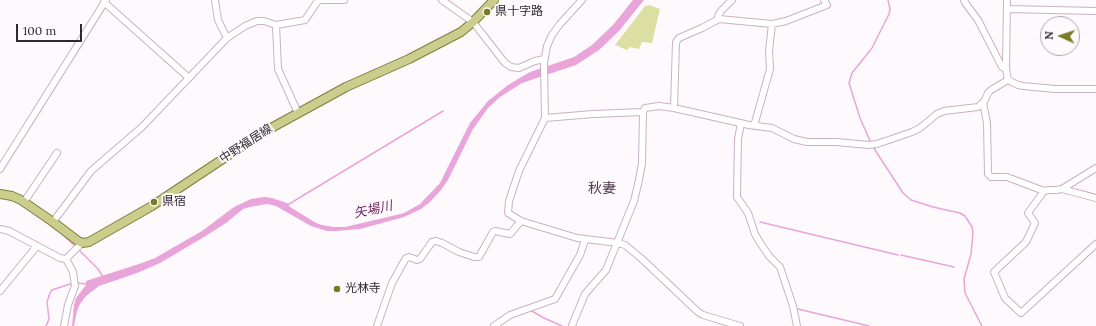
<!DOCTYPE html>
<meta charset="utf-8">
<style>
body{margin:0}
#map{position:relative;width:1096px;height:326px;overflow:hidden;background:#fef9fd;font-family:Lora,serif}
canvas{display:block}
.north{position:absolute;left:1040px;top:16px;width:40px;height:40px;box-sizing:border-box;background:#fef9fd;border:1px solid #aca5ab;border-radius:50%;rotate:273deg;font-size:11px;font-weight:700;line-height:16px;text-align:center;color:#322830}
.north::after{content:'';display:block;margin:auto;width:14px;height:18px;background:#787b24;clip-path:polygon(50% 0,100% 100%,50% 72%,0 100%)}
.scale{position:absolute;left:16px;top:24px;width:66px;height:18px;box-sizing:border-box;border:2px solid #322830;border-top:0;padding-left:5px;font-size:12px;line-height:14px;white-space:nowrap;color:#322830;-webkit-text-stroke:3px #fef9fd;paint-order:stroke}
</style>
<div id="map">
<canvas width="1096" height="326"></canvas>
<div class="north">N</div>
<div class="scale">100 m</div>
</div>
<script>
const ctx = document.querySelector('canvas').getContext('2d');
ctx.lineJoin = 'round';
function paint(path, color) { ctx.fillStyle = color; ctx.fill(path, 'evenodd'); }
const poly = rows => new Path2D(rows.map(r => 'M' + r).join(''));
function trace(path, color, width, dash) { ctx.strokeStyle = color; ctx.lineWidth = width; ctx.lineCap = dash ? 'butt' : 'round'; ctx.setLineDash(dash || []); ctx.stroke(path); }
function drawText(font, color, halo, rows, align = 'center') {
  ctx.font = font + ' Lora,"Noto Sans JP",serif'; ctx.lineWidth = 4; ctx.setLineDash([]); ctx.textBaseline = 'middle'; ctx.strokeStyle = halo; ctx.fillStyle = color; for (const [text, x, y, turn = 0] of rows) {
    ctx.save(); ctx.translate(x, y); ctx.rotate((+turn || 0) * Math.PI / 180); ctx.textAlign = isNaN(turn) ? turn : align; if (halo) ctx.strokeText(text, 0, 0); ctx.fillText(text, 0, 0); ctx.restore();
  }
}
const green = poly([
 [649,5,660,9,652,43,642,42,639,49,630,47,627,50,615,45,645,6]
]);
const water = poly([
 [633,0,644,0,619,31,599,50,576,65,522,83,500,97,488,108,473,129,448,180,441,190,430,202,421,209,404,217,360,229,336,231,327,231,311,226,276,206,267,204,250,207,243,209,226,223,204,237,160,263,137,273,99,286,86,296,80,304,77,311,74,326,72,326,74,305,76,298,86,285,86,281,142,263,155,258,202,231,234,207,251,199,264,197,272,198,287,203,290,207,316,223,322,225,334,227,345,227,392,216,404,213,420,204,440,183,470,123,488,101,508,85,530,72,574,57,592,45,613,25]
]);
const stream = poly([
 [871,143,860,118,849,83,852,73,872,48,889,14,890,9,888,0],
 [873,147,903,193,911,200,933,207,960,213,965,216,972,227,973,234,971,254,964,279,965,293,982,326],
 [294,201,443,111],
 [287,205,293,202],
 [42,219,62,234,75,246],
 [760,222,898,255],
 [78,249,98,269,103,277],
 [901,255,954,267],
 [77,283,87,284],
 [798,309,869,326],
 [530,310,544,318,562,326],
 [46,326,49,319,47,302,50,293,52,290,73,283]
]);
const minor = poly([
 [215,0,218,20,227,38],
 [322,0,344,0],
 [442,0,473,22,505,63,511,67,519,68,535,61,544,59],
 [582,0,560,24,552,35,547,46,544,63,545,118,519,171,509,201,508,213,521,221,577,238,618,243,625,245,642,259,698,312,703,315,740,326],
 [964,0,966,4,978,20,1002,67,1006,69],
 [1007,0,1006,69,1008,80,1018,85,1023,86,1055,89,1096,89],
 [104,2,189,78],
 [1007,9,1096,11],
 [719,19,718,16,721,11,732,0],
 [276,25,278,69,298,113],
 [983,102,987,123,988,174,991,177,1007,177,1044,191,1049,190,1056,190,1062,189,1096,168],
 [674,108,676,42,679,38,702,28,719,19,772,24,786,21,827,5,824,0],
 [545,118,593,114,643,112],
 [741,123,738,139,737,197,748,213,755,234,759,241,769,256,780,267,793,306,797,326],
 [754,126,770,69,769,51,772,24],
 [0,169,106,0],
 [1062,189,1096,198],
 [1044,191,1028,213,1035,223,1026,242,994,272,1005,298,1021,313,1096,244],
 [24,202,57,153],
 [53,222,91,171,142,127,227,38,245,26,257,21,264,21,276,25,305,20,317,2,320,0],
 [0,229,9,231,60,258,66,259],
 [0,291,37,246],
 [64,326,68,305,75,286,73,272,66,259,82,243],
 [377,326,392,283,406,258,409,257,417,260,420,259,432,242,436,241,442,243,459,252,474,257,479,257,493,232,495,231,510,234,521,221],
 [494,326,510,315,555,299,580,255,585,240],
 [572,326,573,323,585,294,606,270,634,201,639,180,642,163,643,112,645,108,659,106,674,108,749,125,772,128,794,139,807,142,836,142,869,145,877,144,912,132,920,128,937,114,944,111,978,107,985,100,988,93,991,90,1008,80]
]);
const major = poly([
 [0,194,12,196,21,200,53,222,78,241,82,243,89,242,152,206,262,133,346,87,409,59,461,32,473,22,494,0]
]);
const markers = [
 [487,12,4,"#787b24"],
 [154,202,4,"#787b24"],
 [337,289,4,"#787b24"]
];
const poiNames = [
 ["県十字路",495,12],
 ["県宿",162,202],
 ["光林寺",345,289]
];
const streetNames = [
 ["中野福居線",246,144,-33]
];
const waterNames = [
 ["矢場川",373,210,-12]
];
const quarterNames = [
 ["秋妻",602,189]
];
paint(green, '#dbe0a2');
paint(water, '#e9a5d9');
trace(stream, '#e9a5d9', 1.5);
trace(minor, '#cab1c3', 8);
trace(major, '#7f7e3a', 10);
trace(minor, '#fff', 6);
trace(major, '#cbcd8c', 8);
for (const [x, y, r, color] of markers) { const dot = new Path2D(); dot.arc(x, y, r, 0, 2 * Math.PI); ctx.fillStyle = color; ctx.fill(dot); trace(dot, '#fef9fd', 1.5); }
drawText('12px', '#322830', '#fef9fd', poiNames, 'left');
drawText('12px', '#322830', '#fef9fd', streetNames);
drawText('italic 13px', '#6c1f5f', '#fef9fd', waterNames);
drawText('14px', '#4f3a4a', '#fef9fd', quarterNames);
</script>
